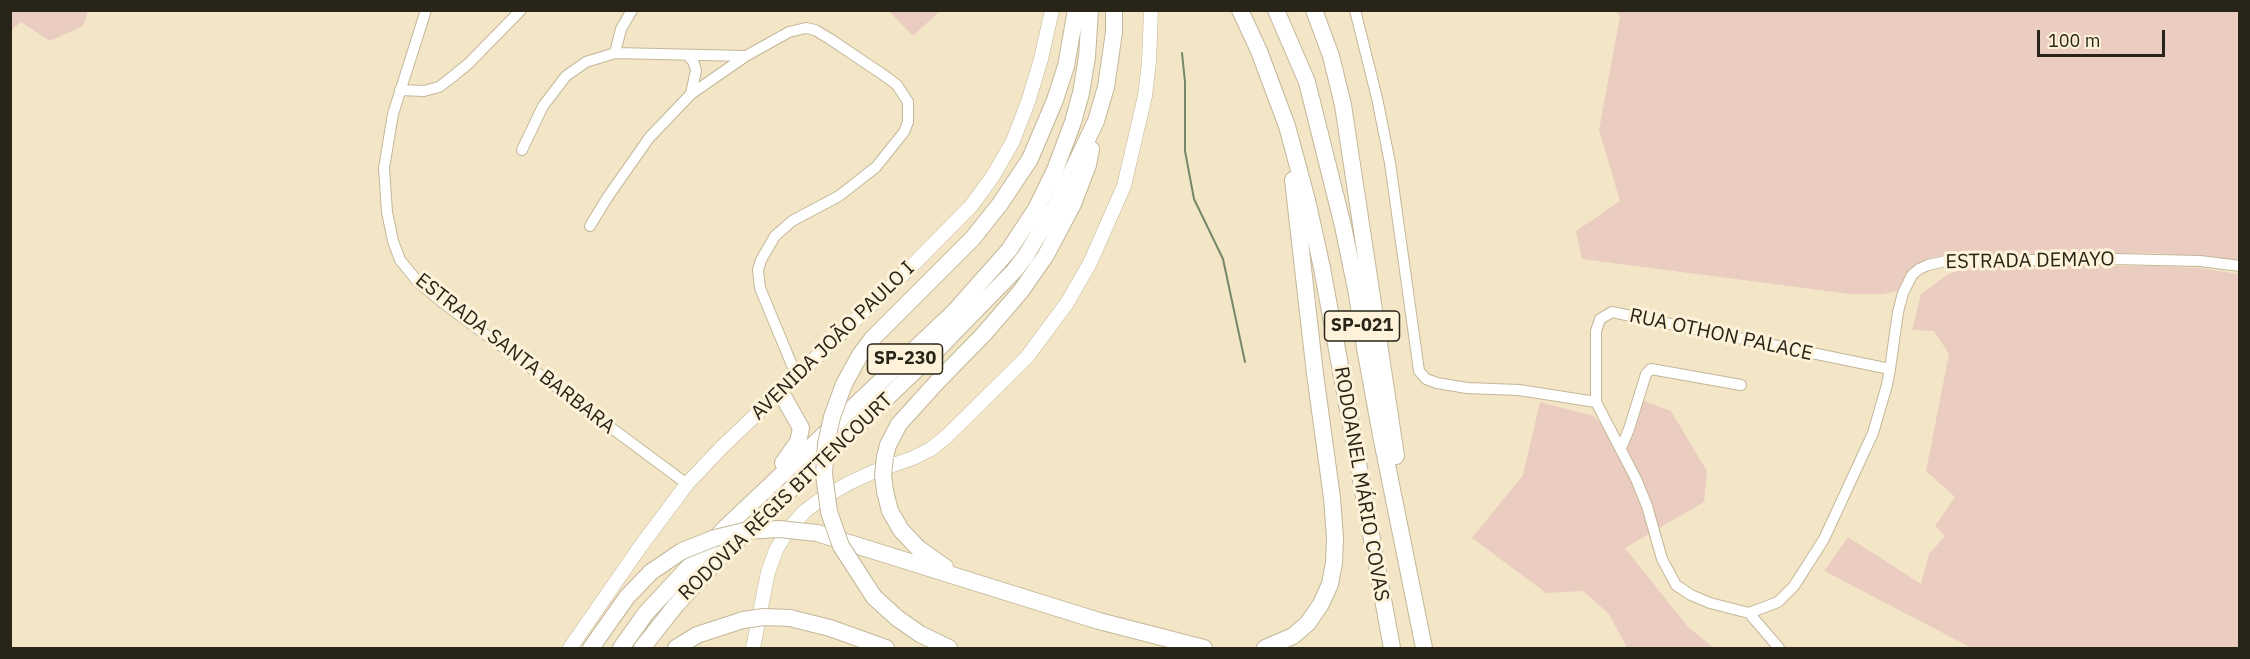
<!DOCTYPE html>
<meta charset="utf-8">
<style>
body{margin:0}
#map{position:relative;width:2250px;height:659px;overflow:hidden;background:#f3e6c6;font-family:"IBM Plex Sans",sans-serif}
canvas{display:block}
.frame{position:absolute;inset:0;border:12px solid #292418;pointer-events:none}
.scale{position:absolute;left:2037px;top:30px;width:128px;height:27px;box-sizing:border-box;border:3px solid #292418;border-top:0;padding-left:8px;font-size:18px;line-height:21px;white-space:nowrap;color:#292418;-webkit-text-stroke:4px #fef3da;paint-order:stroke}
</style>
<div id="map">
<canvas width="2250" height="659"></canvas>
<div class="frame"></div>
<div class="scale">100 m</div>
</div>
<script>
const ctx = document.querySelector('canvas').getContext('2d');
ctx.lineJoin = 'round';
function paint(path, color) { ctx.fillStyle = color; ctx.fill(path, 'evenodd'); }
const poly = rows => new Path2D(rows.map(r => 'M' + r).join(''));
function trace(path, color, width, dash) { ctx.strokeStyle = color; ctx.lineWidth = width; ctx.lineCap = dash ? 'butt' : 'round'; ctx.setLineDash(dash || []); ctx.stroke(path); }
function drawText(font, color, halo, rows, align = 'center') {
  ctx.font = font + ' "IBM Plex Sans",sans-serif'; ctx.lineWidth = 6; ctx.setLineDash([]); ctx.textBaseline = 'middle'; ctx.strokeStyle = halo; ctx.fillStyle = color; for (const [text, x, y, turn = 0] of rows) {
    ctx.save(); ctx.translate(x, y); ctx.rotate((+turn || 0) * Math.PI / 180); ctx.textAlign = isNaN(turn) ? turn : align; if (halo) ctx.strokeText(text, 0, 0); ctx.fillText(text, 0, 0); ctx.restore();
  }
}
const green = poly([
 [11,10,88,10,88,11,83,26,50,41,21,22,11,30],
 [889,11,940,11,913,36],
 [1616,11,2239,11,2239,260,2156,253,1946,255,1926,259,1916,265,1908,272,1897,291,1883,294,1850,294,1582,259,1576,231,1620,201,1599,130,1620,16],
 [1976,266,2156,266,2199,268,2239,274,2239,648,1967,648,1968,646,1824,571,1848,537,1921,584,1929,554,1945,536,1935,526,1955,497,1926,471,1949,354,1934,331,1912,330,1921,294,1948,274],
 [1642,400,1671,411,1707,471,1704,502,1625,548,1688,627,1714,648,1627,648,1609,614,1583,591,1546,593,1472,538,1523,475,1540,402,1594,416,1617,444]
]);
const stream = poly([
 [1182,53,1185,82,1185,151,1194,199,1223,259,1245,362]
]);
const minor = poly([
 [426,10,393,114,384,168,387,212,393,241,400,260,418,282,443,303,687,484],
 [632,10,621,29,615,53,745,56],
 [1355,10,1377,98,1390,163,1419,371,1426,379,1437,383,1467,388,1519,390,1596,402],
 [400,90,424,91,439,87,447,81,468,64,521,10],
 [691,94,746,56,789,32,806,28,815,30,830,39,885,76,897,85,908,102,908,122,904,132,876,167,839,196,792,221,775,236,761,260,758,270,760,288,796,375],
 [522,150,543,106,566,76,586,62,615,53],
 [590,226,607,198,649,138,691,94,696,70,693,61,687,55],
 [1890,369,1612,312,1600,319,1596,331,1596,402,1636,479,1647,506,1662,559,1676,585,1691,595,1710,603,1749,613,1778,602,1794,586,1824,539,1873,433,1887,385,1890,369,1898,312,1903,293,1912,275,1919,269,1928,265,1946,261,2115,259,2200,261,2240,266],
 [1621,448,1629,429,1646,374,1651,369,1741,385],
 [1749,613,1779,648]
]);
const major = poly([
 [570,648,640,547,687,484,721,448,912,266,971,206,993,176,1013,141,1028,102,1041,59,1052,10],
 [753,648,768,572,776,550,788,530,805,511,821,499,849,483,873,472,913,458,931,449,947,436,1027,357,1067,303,1090,263,1124,186,1145,96,1149,62,1151,10]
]);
const highway = poly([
 [1240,10,1259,51,1287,126,1307,200,1322,268,1392,648],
 [1276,10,1307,82,1343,226,1357,294,1365,348,1381,435,1424,648],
 [1314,10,1331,56,1343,105,1396,456],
 [860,355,872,339,973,238,1000,204,1030,159,1055,100,1066,66,1076,10],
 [780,391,801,428,798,442,783,463],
 [885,457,888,445,899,424,938,381,983,335,1021,291,1046,255,1073,204,1088,165,1091,149],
 [885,491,890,511,901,530,918,548,945,567],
 [817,533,1099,621,1204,648],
 [874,597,897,618,920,634,949,648],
 [790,618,830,628,886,648],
 [591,648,627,597,651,572],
 [621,648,646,613,724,529,954,312,1009,250,1036,209,1055,170,1073,122,1081,93,1087,57,1090,10],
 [642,648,676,605,726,551,939,348,1014,271,1025,257,1055,207,1096,121,1106,87,1114,32,1114,10],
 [676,648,697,635,743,620],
 [1265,648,1293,636,1308,623,1321,604,1330,584,1334,563,1335,538,1332,498,1315,374,1293,180]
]);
const highwayBridge = poly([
 [860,355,844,384,832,417,826,444,824,474,829,512,841,546,874,597],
 [885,457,883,475,885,491],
 [651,572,682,551,715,538,744,531,779,529,817,533],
 [743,620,764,617,790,618]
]);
const shields = [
 [1362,326,75],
 [905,359,75]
];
const shieldNames = [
 ["SP-021",1362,326],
 ["SP-230",905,359]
];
const streetNames = [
 ["ESTRADA DEMAYO",2030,261,-1],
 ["RUA OTHON PALACE",1721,335,12],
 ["AVENIDA JOÃO PAULO I",833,341,-44],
 ["ESTRADA SANTA BARBARA",515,354,38],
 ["RODOANEL MÁRIO COVAS",1361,484,80],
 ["RODOVIA RÉGIS BITTENCOURT",786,497,-44]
];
paint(green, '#ebccc1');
trace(stream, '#76876b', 2);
trace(minor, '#c3b798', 12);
trace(major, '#c3b798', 15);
trace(highway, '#c3b798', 18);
trace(minor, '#fff', 10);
trace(major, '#fff', 14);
trace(highway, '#fff', 16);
trace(highwayBridge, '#c3b798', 18, []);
trace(highwayBridge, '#fff', 16);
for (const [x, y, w] of shields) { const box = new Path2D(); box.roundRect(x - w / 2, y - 15, w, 30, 4.5); ctx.fillStyle = '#fef3da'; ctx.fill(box); trace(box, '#292418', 1.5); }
drawText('bold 18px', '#292418', null, shieldNames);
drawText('20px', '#292418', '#fef3da', streetNames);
</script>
